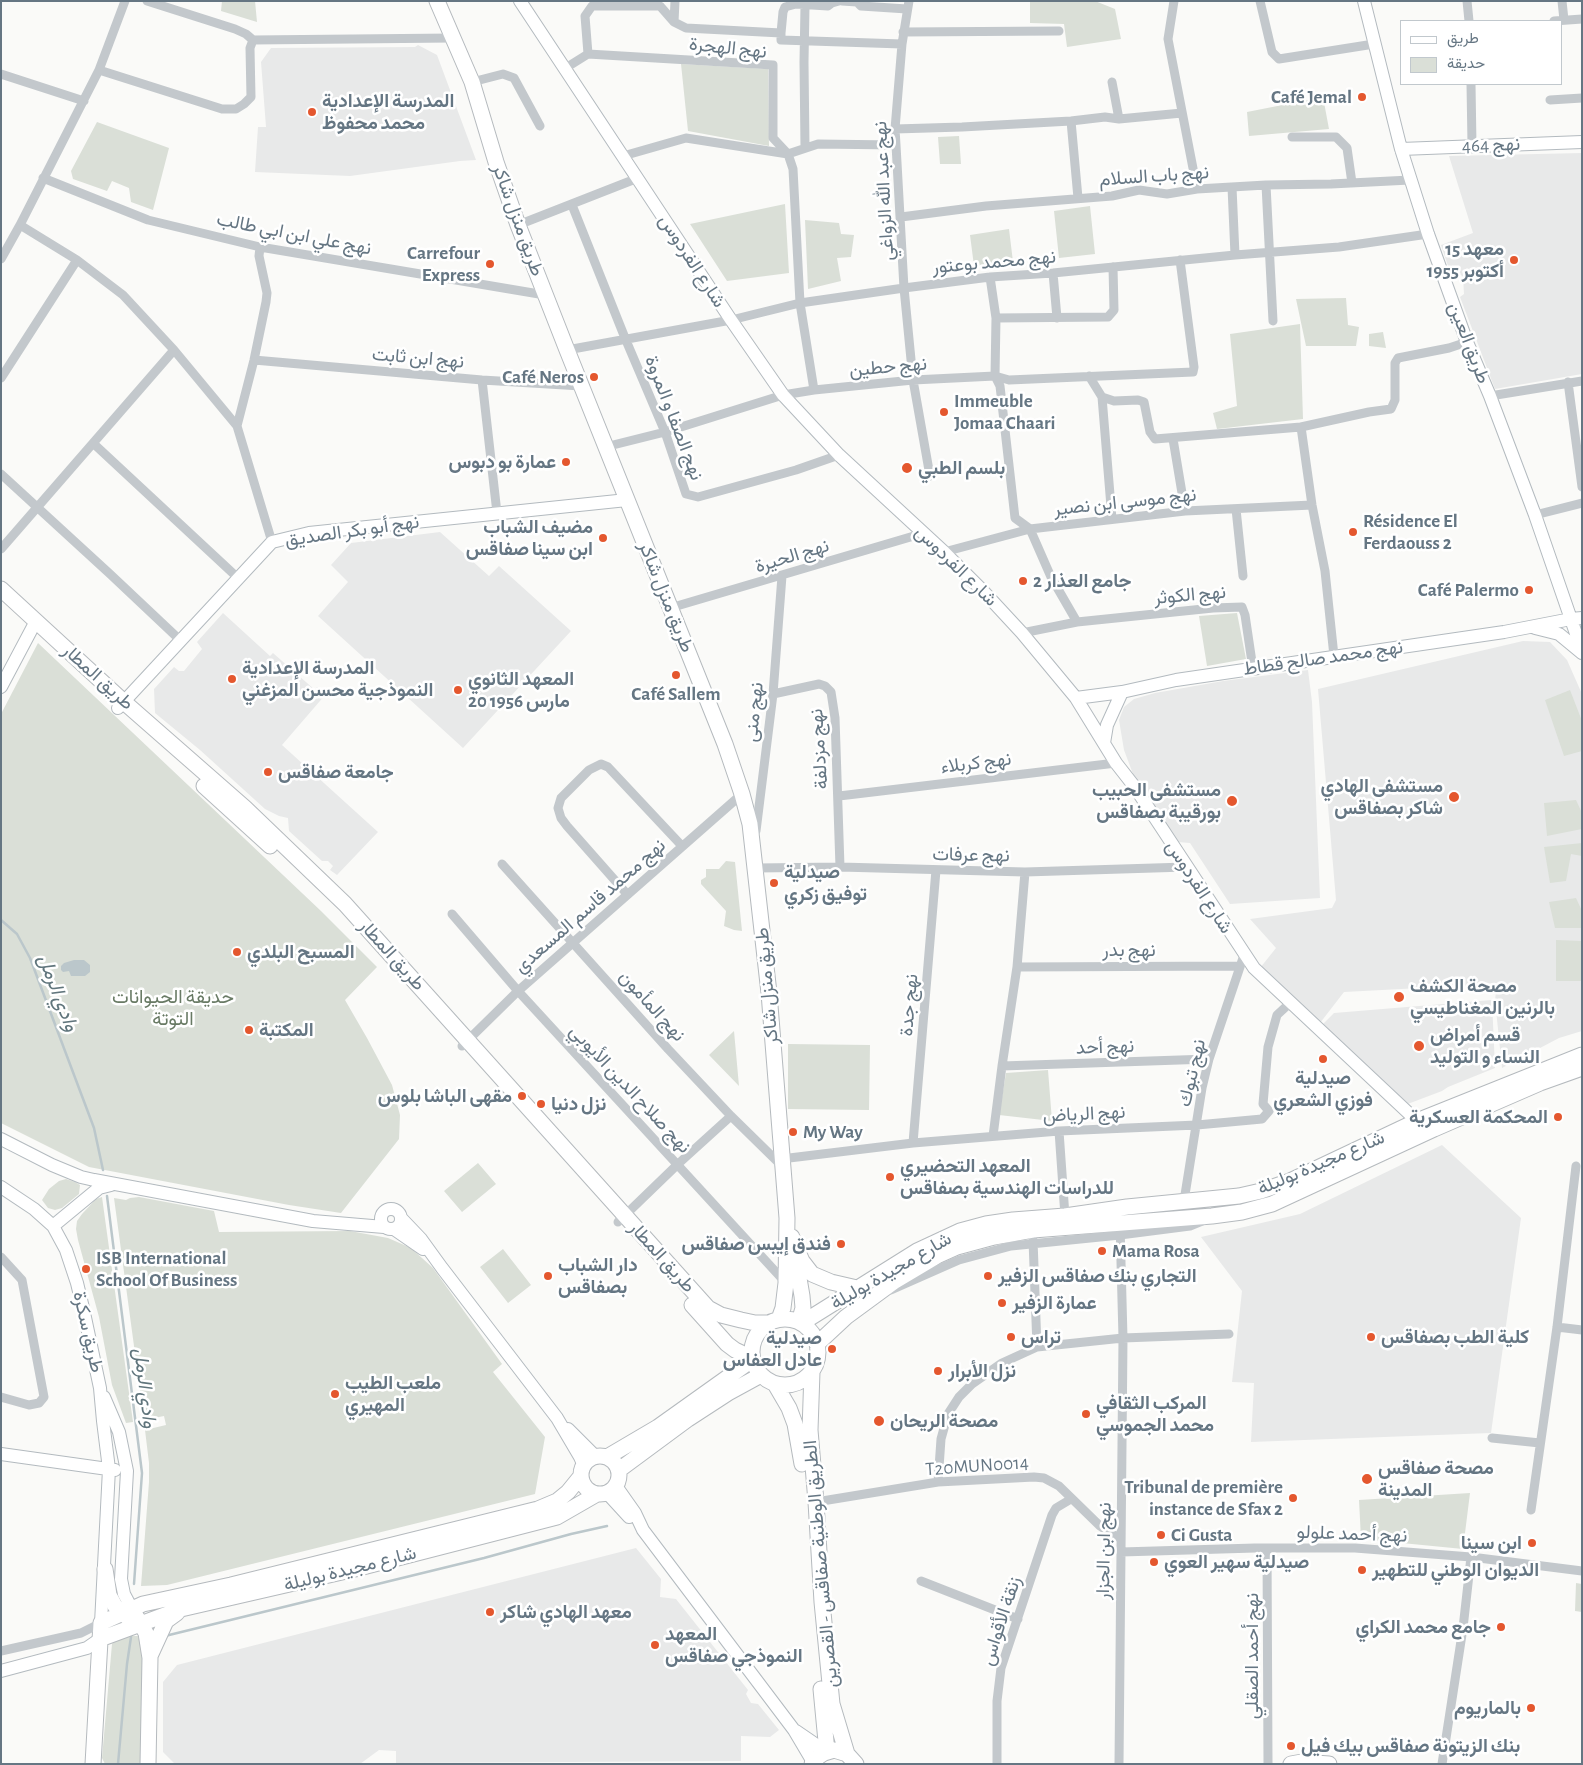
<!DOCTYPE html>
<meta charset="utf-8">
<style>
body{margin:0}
#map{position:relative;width:1583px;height:1765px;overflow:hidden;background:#fafaf8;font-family:"Alegreya Sans",Vazirmatn,sans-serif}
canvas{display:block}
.frame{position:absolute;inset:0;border:2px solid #657683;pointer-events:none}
.legend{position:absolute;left:1400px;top:20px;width:162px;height:65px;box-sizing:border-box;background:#fff;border:1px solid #c1c8cd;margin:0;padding:6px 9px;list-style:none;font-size:15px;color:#657683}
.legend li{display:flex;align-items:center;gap:10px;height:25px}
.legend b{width:25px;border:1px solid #c1c8cd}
</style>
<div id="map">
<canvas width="1583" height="1765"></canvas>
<div class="frame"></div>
<ul class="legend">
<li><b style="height:6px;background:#fff"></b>طريق</li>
<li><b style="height:14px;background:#dadfd7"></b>حديقة</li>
</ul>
</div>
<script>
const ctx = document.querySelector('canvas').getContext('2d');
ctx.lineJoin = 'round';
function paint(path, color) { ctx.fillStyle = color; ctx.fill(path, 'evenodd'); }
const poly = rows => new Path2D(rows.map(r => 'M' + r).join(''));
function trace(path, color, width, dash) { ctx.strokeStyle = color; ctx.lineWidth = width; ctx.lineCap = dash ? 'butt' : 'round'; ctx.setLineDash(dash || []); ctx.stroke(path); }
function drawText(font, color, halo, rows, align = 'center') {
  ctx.font = font + ' "Alegreya Sans",Vazirmatn,sans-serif'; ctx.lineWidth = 5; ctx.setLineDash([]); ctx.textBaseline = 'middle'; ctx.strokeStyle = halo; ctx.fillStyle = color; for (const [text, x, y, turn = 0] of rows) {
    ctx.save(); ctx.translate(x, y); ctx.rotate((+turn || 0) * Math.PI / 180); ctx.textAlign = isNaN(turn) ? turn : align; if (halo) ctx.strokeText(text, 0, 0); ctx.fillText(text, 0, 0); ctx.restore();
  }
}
const built = poly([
 [418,45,437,55,476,160,460,161,350,176,255,172,258,127,266,127,261,62,271,48,415,47],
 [1582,153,1582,374,1495,389,1460,297,1464,294,1463,277,1461,275,1452,278,1441,245,1473,233,1449,156],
 [440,532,489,576,499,566,571,631,463,748,318,616,348,582,331,565,351,543],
 [223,613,270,656,273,653,315,690,317,687,326,694,282,745,378,832,337,875,330,870,333,866,328,861,322,861,289,831,288,818,279,816,265,809,200,750,155,713,154,689,174,667,179,671,184,671,202,649,197,642],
 [1523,641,1550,642,1567,660,1582,694,1582,1031,1559,1038,1502,1068,1495,1000,1497,984,1344,992,1320,1023,1260,968,1276,948,1250,919,1332,908,1336,900,1318,689],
 [1308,670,1312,702,1320,898,1230,904,1190,843,1178,842,1136,782,1124,750,1119,720,1124,707,1134,699,1155,693,1223,681],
 [1492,1000,1495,1068,1448,1087,1442,1091,1405,1105,1322,1025,1334,1013],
 [1442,1145,1521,1218,1491,1433,1251,1442,1254,1383,1232,1382,1242,1291,1201,1237,1300,1214],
 [636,1548,661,1579,660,1597,676,1599,748,1690,746,1694,751,1703,758,1704,779,1730,770,1737,741,1736,741,1761,396,1763,396,1751,379,1750,360,1764,175,1764,163,1752,163,1682,177,1665]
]);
const green = poly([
 [222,1,255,1,257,22,221,11],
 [1030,1,1095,1,1115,9,1121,39,1067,47,1064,24,1030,23],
 [681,64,768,69,769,146,688,131],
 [1323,97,1329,129,1249,136,1247,112],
 [97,122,169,148,153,210,131,202,129,188,112,181,107,191,73,179,71,171],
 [959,136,961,164,940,164,938,137],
 [785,204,789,273,727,281,690,224],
 [1090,206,1095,254,1059,258,1054,211],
 [805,220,839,223,841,234,854,235,851,257,837,258,841,281,808,289],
 [1009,229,1013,262,974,266,970,235],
 [1346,298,1348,325,1359,327,1356,346,1306,346,1296,299],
 [1300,324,1303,419,1217,429,1213,413,1237,406,1230,334],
 [1383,332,1386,348,1369,346,1369,334],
 [1237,613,1246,659,1207,666,1199,616],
 [38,643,321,911,377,967,345,1000,367,1038,392,1085,400,1115,399,1139,341,1213,289,1205,89,1167,1,1123,1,714],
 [1570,690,1582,721,1582,751,1564,756,1545,700],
 [1576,800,1582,813,1582,829,1547,836,1544,803],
 [1582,843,1582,856,1571,854,1566,881,1550,883,1544,847],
 [726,861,735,862,742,931,734,930,724,926,726,911,701,884,701,880,706,877,706,869,719,869],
 [1576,898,1582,911,1582,928,1555,928,1549,902],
 [1556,940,1582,941,1582,981,1556,981],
 [734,1031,739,1086,709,1055],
 [788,1044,870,1045,869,1110,788,1109],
 [1048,1070,1052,1121,999,1115,1006,1073],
 [478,1163,496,1184,462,1212,444,1191],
 [66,1179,75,1182,80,1185,79,1194,62,1208,55,1210,48,1208,42,1200,49,1189,59,1181],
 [102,1197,133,1422,126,1423,112,1385,99,1317,78,1240,76,1229,77,1221,82,1214,96,1199],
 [139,1197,214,1211,219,1232,350,1231,388,1238,411,1248,433,1268,502,1364,493,1372,545,1437,535,1494,167,1585,141,1586,149,1482,149,1463,145,1430,166,1425,164,1416,144,1420,114,1198,126,1200,130,1198],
 [503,1249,531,1285,508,1303,480,1267],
 [1470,1493,1463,1549,1361,1539,1359,1500],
 [1576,1583,1582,1584,1582,1612,1575,1611],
 [124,1636,138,1636,143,1653,142,1759,139,1764,105,1764,102,1758,112,1644,114,1640]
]);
const water = poly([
 [74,960,84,960,90,965,90,972,85,976,71,976,69,971,63,972,61,970,61,966,64,963]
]);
const stream = poly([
 [1,920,17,934,30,958,94,1128,103,1170],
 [107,1196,142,1473,134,1584],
 [165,1636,484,1558,571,1534,607,1526],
 [118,1764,127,1664,131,1637]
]);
const street = poly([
 [125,1,99,70,20,225,77,260,123,295,174,350,237,426,272,542],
 [147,1,235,29,246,34,253,40,452,38],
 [842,1,857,2,861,6,907,9],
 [909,1,902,44,895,129,896,145,904,288,913,380,930,476],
 [1174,1,1168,39,1197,189],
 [1260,1,1272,52,1279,59,1374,44],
 [1467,1,1469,21],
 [1562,1,1564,20],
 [1554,21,1582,19],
 [674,22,675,1],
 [903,32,1059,31],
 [781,33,781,40,902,44],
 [588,54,585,16,592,6,660,6,674,22,686,28,781,33,783,12,785,7,796,4,828,6,832,3,839,1],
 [564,69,588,54,773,65,773,138,788,154,793,169,800,303,814,390],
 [99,70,222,109,236,109,244,104,251,97,250,48,253,40],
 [1,74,84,101],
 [472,82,503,74,514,78,540,126],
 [1112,82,1119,119],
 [1471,84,1472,145],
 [1550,100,1582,98],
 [1071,121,1078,198],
 [895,129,962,127,1071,121,1105,117,1119,119,1182,113],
 [1292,137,1336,137,1347,148,1352,183],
 [805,148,804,62,805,6],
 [623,156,686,138,788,154,818,144,896,145],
 [43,178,148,220,260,247,545,295],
 [1266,185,1273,321],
 [1232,187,1235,255],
 [572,205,625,338,665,432,686,494,698,497,796,470,839,455],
 [901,217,986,206,1112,196,1139,190,1167,194,1197,189,1266,185,1331,184,1410,180],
 [518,225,638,178],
 [1,259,20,225],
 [1053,273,1057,318],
 [990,277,996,318,995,376,1000,386,1015,518,1030,529,1051,577,1077,622],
 [996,318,1108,317,1114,310,1113,267],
 [567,350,731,320,800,303,904,288,990,277,1053,273,1235,255,1339,247,1428,234],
 [254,360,482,380,581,386],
 [1089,376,1102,397,1112,519],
 [1,378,77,260],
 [482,380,497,513],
 [1568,382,1582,487],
 [1490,396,1582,381],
 [1102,397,1114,401,1138,400,1144,402,1150,432,1155,439,1301,427],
 [237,426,254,360,266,302,267,293,259,256,260,247],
 [1173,439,1185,511],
 [94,444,238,578],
 [605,447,665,432,783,395,814,390,913,380,995,376,1009,380,1193,372,1194,367,1180,260],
 [1,474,110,574,180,640],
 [1236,509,1243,576],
 [1535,515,1582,503],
 [1,549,174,350],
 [944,552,1030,529,1185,511,1312,505],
 [670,608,924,533],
 [1022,633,1077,622,1213,608,1242,607,1245,615,1253,669],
 [1334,656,1325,571,1312,505,1301,427,1369,412,1391,409,1395,400,1395,363,1398,358,1449,348,1467,342],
 [773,694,819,684,825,686,831,692,835,718,840,867],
 [839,796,1116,763],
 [756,831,773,694,782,576],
 [502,864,668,1049,731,1116,782,1166],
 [756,868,840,867,1025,872,1186,867],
 [627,894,567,826,561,818,558,808,561,798,589,770,601,764,608,767,682,846],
 [452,914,518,991,786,1283],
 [1017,967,1240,966],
 [462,1046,518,991,742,794],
 [1002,1066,1209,1059],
 [1059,1131,1065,1216],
 [993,1136,1002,1066,1017,967,1025,872],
 [913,1143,936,870],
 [781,1159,913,1143,1059,1131,1197,1125,1262,1119,1269,1111,1263,1104,1268,1047,1277,1015,1290,1003],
 [1184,1201,1202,1088,1209,1059,1244,955],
 [618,1222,678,1164,731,1116],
 [1033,1240,1037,1347],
 [1,1257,22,1280,44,1397,39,1403,29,1405,1,1397],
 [891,1290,959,1260,1011,1246,1120,1235,1190,1226,1207,1219],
 [1557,1327,1582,1330],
 [1492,1438,1540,1443],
 [938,1482,941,1439,948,1414,959,1397,972,1384,1002,1363,1037,1347,1123,1338,1229,1334],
 [816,1502,938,1482,1034,1477,1044,1478,1059,1486,1100,1526,1120,1539],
 [1531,1510,1557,1327,1576,1166],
 [1267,1548,1268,1764],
 [1121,1552,1255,1548,1355,1548,1471,1557,1582,1571],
 [921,1581,1018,1619],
 [1,1651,81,1633,101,1623],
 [997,1764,997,1701,1001,1668,1052,1515,1056,1508,1071,1499],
 [1119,1764,1123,1338,1120,1224],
 [1442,1764,1463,1628,1471,1557]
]);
const secondary = poly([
 [520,1,731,320,783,395,839,455,944,552,984,592,1022,633,1076,698,1116,763,1134,786,1254,968,1417,1121],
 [1364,1,1401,149,1428,234,1467,342,1490,396,1535,515,1582,651],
 [1401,149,1582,142],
 [1535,628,1559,634,1582,653],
 [1,687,36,621],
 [1076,698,1122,692,1176,680,1504,632,1571,619,1582,618],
 [118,708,272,542,309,533,627,500],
 [1104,743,1107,725,1122,692],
 [1,1139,52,1165,81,1177,94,1180,313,1221,384,1227],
 [1,1187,34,1209,53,1226,66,1250,77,1283,83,1308,100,1388,103,1421,109,1469,101,1623],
 '381 1219a10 10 0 1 1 20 0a10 10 0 1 1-20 0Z',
 [401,1218,421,1239,442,1268,557,1418,580,1457,584,1466],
 [53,1226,99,1188,111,1185],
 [394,1229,423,1249],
 [104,1397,119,1432,127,1471,121,1579,124,1594,132,1609],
 [568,1429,596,1457],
 [1,1454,115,1470],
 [616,1486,635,1513,643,1530,794,1730,813,1762],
 [607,1493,629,1517],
 [1,1671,87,1648,100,1639],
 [796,1731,815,1744,824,1753]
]);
const primary = poly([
 [437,1,472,82,496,162,518,225,567,350,725,744,742,794,750,824,769,993,787,1218,786,1283,783,1308,779,1319],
 [1,589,124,702,245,808,345,904,708,1308,721,1315,741,1320,755,1323,767,1323],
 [204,786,270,846],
 [792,1237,802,1296,803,1308,799,1322],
 [799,1254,802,1261,812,1274,831,1282,857,1288],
 [692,1305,727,1344,735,1350,752,1358],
 '752 1352a33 33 0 1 1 66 0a33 33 0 1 1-66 0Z',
 [802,1323,917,1251,960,1231,986,1224,1013,1220,1065,1216,1127,1207,1239,1196,1261,1191,1290,1181,1417,1121,1582,1055],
 [817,1344,846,1317,895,1281,937,1256,957,1247,994,1237,1033,1230,1212,1216,1242,1212,1272,1204,1434,1129,1540,1083,1582,1068],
 [812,1372,810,1430,816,1502,822,1602,832,1704,847,1754],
 [775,1384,789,1408,795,1424,802,1464],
 '581 1475a19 19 0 1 1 38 0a19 19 0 1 1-38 0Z',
 [607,1457,658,1427,752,1360],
 [619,1470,688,1419,728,1393,761,1375],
 [105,1569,109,1595,115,1606,128,1618],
 [136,1616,146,1633,150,1658,148,1764],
 [100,1639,181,1609,355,1569,557,1517,597,1494],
 [150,1656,166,1621,177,1613],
 [821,1689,827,1752],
 [93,1764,101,1623,143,1604,231,1585,538,1509,557,1501,568,1492,581,1476],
 [812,1764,818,1757,824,1753,834,1750,847,1754,856,1764],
 [1291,1764,1302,1762,1329,1764]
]);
const markers = [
 [1362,97,5,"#e4572e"],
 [312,112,5,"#e4572e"],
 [1514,260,5,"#e4572e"],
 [490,264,5,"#e4572e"],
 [594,377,5,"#e4572e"],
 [944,412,5,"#e4572e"],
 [566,462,5,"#e4572e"],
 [907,468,6,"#e4572e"],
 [1353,532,5,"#e4572e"],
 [603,538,5,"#e4572e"],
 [1023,581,5,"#e4572e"],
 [1529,590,5,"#e4572e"],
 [676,675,5,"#e4572e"],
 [232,679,5,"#e4572e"],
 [458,690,5,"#e4572e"],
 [268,772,5,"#e4572e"],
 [1454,797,6,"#e4572e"],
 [1232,801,6,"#e4572e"],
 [774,883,5,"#e4572e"],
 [237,952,5,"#e4572e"],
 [1399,997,6,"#e4572e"],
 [249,1030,5,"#e4572e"],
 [1419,1046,6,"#e4572e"],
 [1323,1059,5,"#e4572e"],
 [522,1096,5,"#e4572e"],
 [541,1104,5,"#e4572e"],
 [1558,1117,5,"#e4572e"],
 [793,1132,5,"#e4572e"],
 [890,1177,5,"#e4572e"],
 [841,1244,5,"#e4572e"],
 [1102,1251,5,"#e4572e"],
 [86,1269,5,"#e4572e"],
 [548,1276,5,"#e4572e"],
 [988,1276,5,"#e4572e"],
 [1002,1303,5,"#e4572e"],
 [1011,1337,5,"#e4572e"],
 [1371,1337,5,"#e4572e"],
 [832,1349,5,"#e4572e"],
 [938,1371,5,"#e4572e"],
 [335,1394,5,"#e4572e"],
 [1086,1414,5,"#e4572e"],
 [879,1421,6,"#e4572e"],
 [1367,1479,6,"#e4572e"],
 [1293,1498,5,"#e4572e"],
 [1161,1535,5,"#e4572e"],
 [1532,1543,5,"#e4572e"],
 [1154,1562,5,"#e4572e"],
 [1362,1570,5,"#e4572e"],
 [490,1612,5,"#e4572e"],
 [1501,1627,5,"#e4572e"],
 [655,1645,5,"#e4572e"],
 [1531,1708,5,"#e4572e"],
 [1291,1746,5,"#e4572e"]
];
const streetNames = [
 ["نهج الهجرة",728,48,6],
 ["نهج 464",1491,145,-2],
 ["نهج باب السلام",1154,176,-4],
 ["نهج عبد الله الزواغي",884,191,-93],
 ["طريق منزل شاكر",518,220,70],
 ["نهج علي ابن ابي طالب",294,234,11],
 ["شارع الفردوس",692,261,57],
 ["نهج محمد بوعتور",994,262,-5],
 ["طريق العين",1469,343,69],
 ["نهج ابن ثابت",418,358,5],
 ["نهج حطين",888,367,-5],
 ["نهج الصفا و المروة",674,418,69],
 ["نهج موسى ابن نصير",1125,502,-6],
 ["نهج أبو بكر الصديق",352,531,-8],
 ["نهج الحيرة",792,556,-17],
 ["شارع الفردوس",956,566,44],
 ["نهج الكوثر",1190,595,-5],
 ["طريق منزل شاكر",666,597,68],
 ["نهج محمد صالح قطاط",1323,658,-8],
 ["طريق المطار",98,677,42],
 ["نهج منى",754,712,-84],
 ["نهج مزدلفة",819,749,-94],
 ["نهج كربلاء",976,763,-7],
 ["نهج عرفات",971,855,1],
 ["شارع الفردوس",1199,887,57],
 ["نهج محمد قاسم المسعدي",590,906,-41],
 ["نهج بدر",1129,950],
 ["طريق المطار",392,955,48],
 ["طريق منزل شاكر",767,986,-95],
 ["نهج جدة",909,1005,-85],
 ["نهج المأمون",652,1006,48],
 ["نهج أحد",1105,1047,-2],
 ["نهج تبوك",1192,1073,-77],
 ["نهج صلاح الدين الأيوبي",630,1089,47],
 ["نهج الرياض",1084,1114,-3],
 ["شارع مجيدة بوليلة",1321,1163,-23],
 ["طريق المطار",662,1257,48],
 ["شارع مجيدة بوليلة",891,1271,-30],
 ["طريق سكرة",88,1332,77],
 ["T20MUN0014",977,1466,-4],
 ["نهج أحمد علولو",1352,1534,2],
 ["نهج ابن الجزار",1104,1551,-89],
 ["الطريق الوطنية صفاقس - القصرين",821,1564,-95],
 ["شارع مجيدة بوليلة",350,1569,-14],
 ["زنقة الأقواس",1001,1621,-72],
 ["نهج أحمد الصقلي",1252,1656,-90]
];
const poiNames = [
 ["Café Jemal",1352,97,"right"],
 ["المدرسة الإعدادية",322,101],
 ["محمد محفوظ",322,123],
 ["معهد 15",1504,249,"right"],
 ["أكتوبر 1955",1504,271,"right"],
 ["Carrefour",480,253,"right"],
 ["Express",480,275,"right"],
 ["Café Neros",584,377,"right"],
 ["Immeuble",954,401],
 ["Jomaa Chaari",954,423],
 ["عمارة بو دبوس",556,462,"right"],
 ["بلسم الطبي",918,468],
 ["Résidence El",1363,521],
 ["Ferdaouss 2",1363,543],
 ["مضيف الشباب",593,527,"right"],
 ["ابن سينا صفاقس",593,549,"right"],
 ["جامع العذار 2",1033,581],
 ["Café Palermo",1519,590,"right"],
 ["المدرسة الإعدادية",242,668],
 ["النموذجية محسن المزغني",242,690],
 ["المعهد الثانوي",468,679],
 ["20 مارس 1956",468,701],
 ["Café Sallem",676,694,"center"],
 ["جامعة صفاقس",278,772],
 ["مستشفى الهادي",1443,786,"right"],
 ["شاكر بصفاقس",1443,808,"right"],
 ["مستشفى الحبيب",1221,790,"right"],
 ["بورقيبة بصفاقس",1221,812,"right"],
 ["صيدلية",784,872],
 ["توفيق زكري",784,894],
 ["المسبح البلدي",247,952],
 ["مصحة الكشف",1410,986],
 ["بالرنين المغناطيسي",1410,1008],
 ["المكتبة",259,1030],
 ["قسم أمراض",1430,1035],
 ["النساء و التوليد",1430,1057],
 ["صيدلية",1323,1078,"center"],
 ["فوزي الشعري",1323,1100,"center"],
 ["مقهى الباشا بلوس",512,1096,"right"],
 ["نزل دنيا",551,1104],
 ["المحكمة العسكرية",1548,1117,"right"],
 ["My Way",803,1132],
 ["المعهد التحضيري",900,1166],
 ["للدراسات الهندسية بصفاقس",900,1188],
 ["فندق إيبس صفاقس",831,1244,"right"],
 ["Mama Rosa",1112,1251],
 ["ISB International",96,1258],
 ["School Of Business",96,1280],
 ["دار الشباب",558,1265],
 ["بصفاقس",558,1287],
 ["التجاري بنك صفاقس الزفير",998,1276],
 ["عمارة الزفير",1012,1303],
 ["تراس",1021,1337],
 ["كلية الطب بصفاقس",1381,1337],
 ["صيدلية",822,1338,"right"],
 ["عادل العفاس",822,1360,"right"],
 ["نزل الأبرار",948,1371],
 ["ملعب الطيب",345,1383],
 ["المهيري",345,1405],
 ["المركب الثقافي",1096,1403],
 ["محمد الجموسي",1096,1425],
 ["مصحة الريحان",890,1421],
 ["مصحة صفاقس",1378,1468],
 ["المدينة",1378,1490],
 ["Tribunal de première",1283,1487,"right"],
 ["instance de Sfax 2",1283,1509,"right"],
 ["Ci Gusta",1171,1535],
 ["ابن سينا",1522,1543,"right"],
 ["صيدلية سهير العوي",1164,1562],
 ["الديوان الوطني للتطهير",1372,1570],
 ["معهد الهادي شاكر",500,1612],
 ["جامع محمد الكراي",1491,1627,"right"],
 ["المعهد",665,1634],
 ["النموذجي صفاقس",665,1656],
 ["بالماريوم",1521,1708,"right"],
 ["بنك الزيتونة صفاقس بيك فيل",1301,1746]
];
const parkNames = [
 ["حديقة الحيوانات",173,997],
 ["التوتة",173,1019]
];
const waterNames = [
 ["وادي الرمل",58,993,69],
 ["وادي الرمل",145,1388,83]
];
paint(built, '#e8e9e9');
paint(green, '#dadfd7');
paint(water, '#bbc7cb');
trace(stream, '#bbc7cb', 2.5);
trace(secondary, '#b3babf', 14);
trace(primary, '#b5babe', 17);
trace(street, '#c3c8cc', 9);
trace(secondary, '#fff', 12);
trace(primary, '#fff', 15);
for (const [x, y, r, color] of markers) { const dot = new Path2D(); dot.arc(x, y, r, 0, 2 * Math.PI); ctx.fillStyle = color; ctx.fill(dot); trace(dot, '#fff', 2); }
drawText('19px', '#657683', '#fff', streetNames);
drawText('bold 19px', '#657683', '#fff', poiNames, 'left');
drawText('19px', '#687a64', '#fff', parkNames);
drawText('italic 20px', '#60757c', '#fff', waterNames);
</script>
